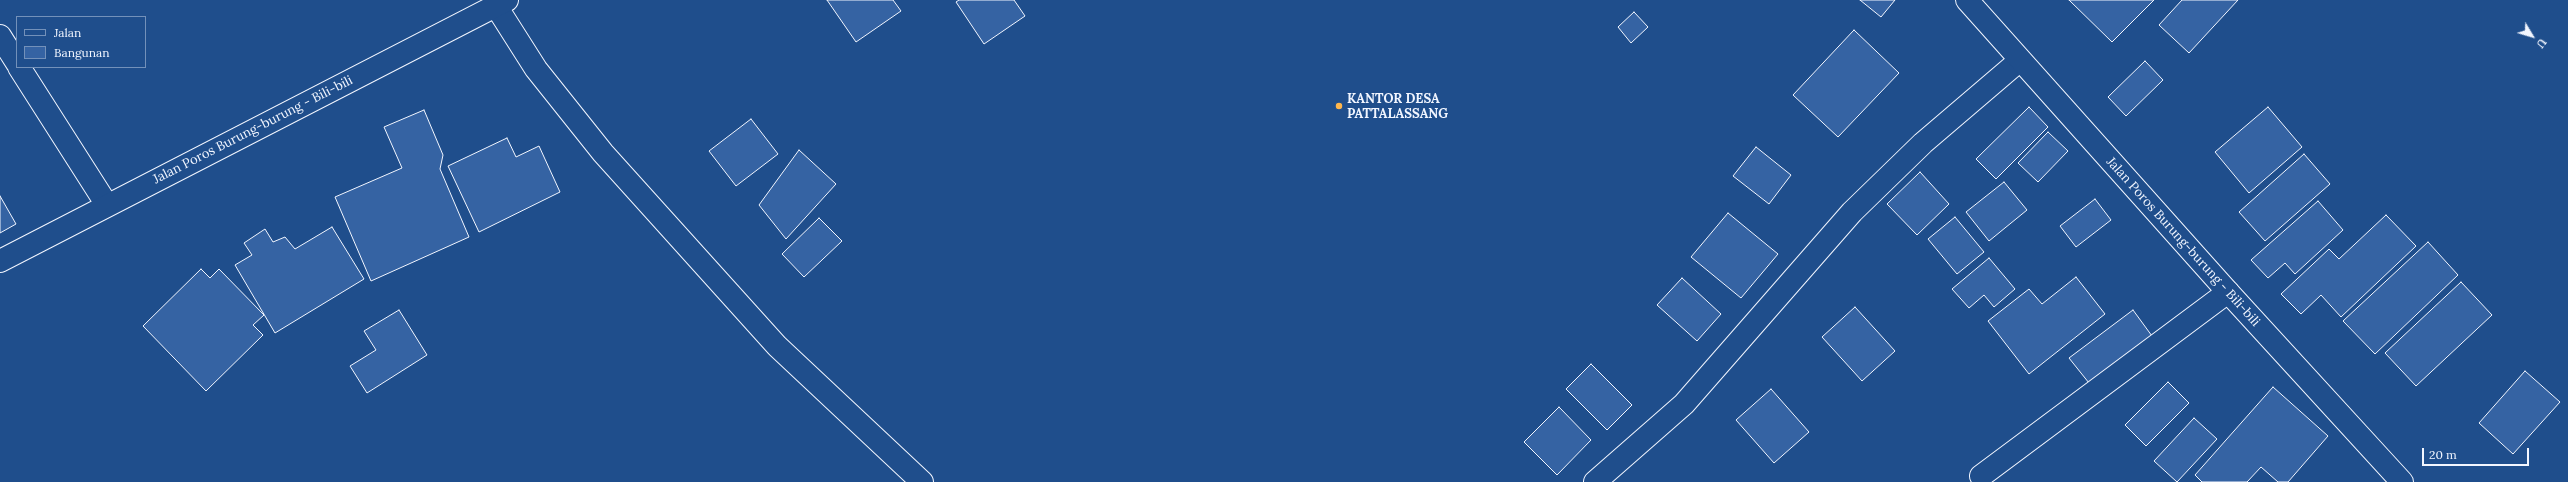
<!DOCTYPE html>
<style>
body{margin:0}
#map{position:relative;width:2568px;height:482px;overflow:hidden;background:#1f4e8c;font-family:Lora,serif}
canvas{display:block}
.legend{position:absolute;left:16px;top:16px;width:130px;height:52px;box-sizing:border-box;background:#1f4e8c;border:1px solid #7391ba;margin:0;padding:5px 7px;list-style:none;font-size:12px;color:#f2f6ff}
.legend li{display:flex;align-items:center;gap:8px;height:20px}
.legend b{width:20px;border:1px solid #7391ba}
.north{position:absolute;left:2512px;top:16px;width:40px;height:40px;-webkit-text-stroke:3px #1f4e8c;paint-order:stroke;rotate:128deg;font-size:11px;font-weight:700;line-height:16px;text-align:center;color:#f2f6ff}
.north::after{content:'';display:block;margin:auto;width:14px;height:18px;background:#f2f6ff;clip-path:polygon(50% 0,100% 100%,50% 72%,0 100%)}
.scale{position:absolute;left:2422px;top:448px;width:107px;height:18px;box-sizing:border-box;border:2px solid #f2f6ff;border-top:0;padding-left:5px;font-size:12px;line-height:14px;white-space:nowrap;color:#f2f6ff;-webkit-text-stroke:3px #1f4e8c;paint-order:stroke}
</style>
<div id="map">
<canvas width="2568" height="482"></canvas>
<ul class="legend">
<li><b style="height:5px;background:#1f4e8c"></b>Jalan</li>
<li><b style="height:11px;background:#3563a3"></b>Bangunan</li>
</ul>
<div class="north">U</div>
<div class="scale">20 m</div>
</div>
<script>
const ctx = document.querySelector('canvas').getContext('2d');
ctx.lineJoin = 'round';
function paint(path, color) { ctx.fillStyle = color; ctx.fill(path, 'evenodd'); }
const poly = rows => new Path2D(rows.map(r => 'M' + r).join(''));
function trace(path, color, width, dash) { ctx.strokeStyle = color; ctx.lineWidth = width; ctx.lineCap = dash ? 'butt' : 'round'; ctx.setLineDash(dash || []); ctx.stroke(path); }
function drawText(font, color, halo, rows, align = 'center') {
  ctx.font = font + ' Lora,serif'; ctx.lineWidth = 3; ctx.setLineDash([]); ctx.textBaseline = 'middle'; ctx.strokeStyle = halo; ctx.fillStyle = color; for (const [text, x, y, turn = 0] of rows) {
    ctx.save(); ctx.translate(x, y); ctx.rotate((+turn || 0) * Math.PI / 180); ctx.textAlign = isNaN(turn) ? turn : align; if (halo) ctx.strokeText(text, 0, 0); ctx.fillText(text, 0, 0); ctx.restore();
  }
}
const building = poly([
 [827,0,893,0,901,11,856,42,827,0],
 [959,0,1014,0,1025,16,984,44,956,2,959,0],
 [1860,0,1895,0,1881,17,1860,0],
 [2069,0,2154,0,2112,42,2069,0],
 [2182,0,2238,0,2189,53,2159,25,2182,0],
 [1634,12,1648,27,1631,43,1618,27,1634,12],
 [1854,30,1899,73,1838,137,1793,95,1854,30],
 [2145,61,2163,80,2126,116,2108,97,2145,61],
 [2029,107,2048,127,1996,179,1976,159,2029,107],
 [2268,107,2302,147,2249,193,2215,152,2268,107],
 [424,110,443,155,440,169,469,237,371,281,335,197,402,168,384,127,424,110],
 [751,119,778,154,736,186,709,151,751,119],
 [2048,132,2068,151,2038,182,2018,163,2048,132],
 [507,138,516,157,539,146,560,192,479,232,448,166,507,138],
 [1756,147,1791,175,1769,204,1733,176,1756,147],
 [799,150,836,184,786,239,759,205,799,150],
 [2304,154,2330,184,2265,241,2239,212,2304,154],
 [1920,172,1949,204,1917,235,1887,204,1920,172],
 [2004,182,2027,210,1989,241,1966,212,2004,182],
 [0,196,16,224,0,233,0,196],
 [2095,199,2111,220,2076,247,2060,226,2095,199],
 [2318,201,2343,230,2295,274,2285,263,2268,278,2251,260,2318,201],
 [1728,213,1778,254,1741,298,1691,257,1728,213],
 [2386,215,2416,246,2341,317,2321,295,2301,314,2281,294,2329,249,2339,259,2386,215],
 [1955,217,1984,252,1957,274,1928,239,1955,217],
 [819,218,842,241,804,277,782,254,819,218],
 [332,227,364,279,275,333,235,265,252,255,244,243,265,229,273,242,285,237,295,249,332,227],
 [2428,242,2458,275,2375,354,2343,321,2428,242],
 [1989,258,2015,289,1994,307,1984,295,1969,308,1952,289,1989,258],
 [201,269,210,278,219,269,264,315,253,325,263,335,206,391,143,326,201,269],
 [2076,277,2105,314,2029,374,1988,321,2029,289,2042,304,2076,277],
 [1682,278,1721,314,1697,341,1657,305,1682,278],
 [2461,282,2492,315,2416,386,2385,353,2461,282],
 [1855,307,1895,351,1862,381,1822,337,1855,307],
 [399,310,427,355,367,393,350,366,376,350,364,331,399,310],
 [2133,310,2152,336,2089,383,2069,358,2133,310],
 [1591,364,1632,405,1607,430,1566,389,1591,364],
 [2525,371,2560,402,2513,454,2479,423,2525,371],
 [2168,382,2189,403,2146,446,2125,425,2168,382],
 [2273,387,2328,436,2288,482,2278,482,2261,467,2247,482,2202,482,2195,475,2273,387],
 [1771,389,1809,432,1774,463,1736,420,1771,389],
 [1559,407,1591,440,1557,475,1524,442,1559,407],
 [2194,418,2217,439,2177,482,2154,461,2194,418]
]);
const minor = poly([
 [496,6,536,69,603,153,777,346,922,482],
 [0,36,17,63],
 [19,67,107,205],
 [1981,476,2228,292],
 [1595,482,1684,404,1852,212,1923,143,2019,61]
]);
const major = poly([
 [1967,0,2228,292,2402,482],
 [0,261,507,0]
]);
const markers = [
 [1339,106,4,"#ffb74d"]
];
const poiNames = [
 ["KANTOR DESA",1347,99],
 ["PATTALASSANG",1347,114]
];
const streetNames = [
 ["Jalan Poros Burung-burung - Bili-bili",253,130,-27],
 ["Jalan Poros Burung-burung - Bili-bili",2183,242,48]
];
paint(building, '#3563a3');
trace(building, '#f2f6ff', 1);
trace(minor, '#f2f6ff', 24);
trace(major, '#f2f6ff', 24);
trace(minor, '#1f4e8c', 22);
trace(major, '#1f4e8c', 22);
for (const [x, y, r, color] of markers) { const dot = new Path2D(); dot.arc(x, y, r, 0, 2 * Math.PI); ctx.fillStyle = color; ctx.fill(dot); trace(dot, '#1f4e8c', 1.5); }
drawText('bold 13px', '#f2f6ff', '#1f4e8c', poiNames, 'left');
drawText('13px', '#f2f6ff', '#1f4e8c', streetNames);
</script>
